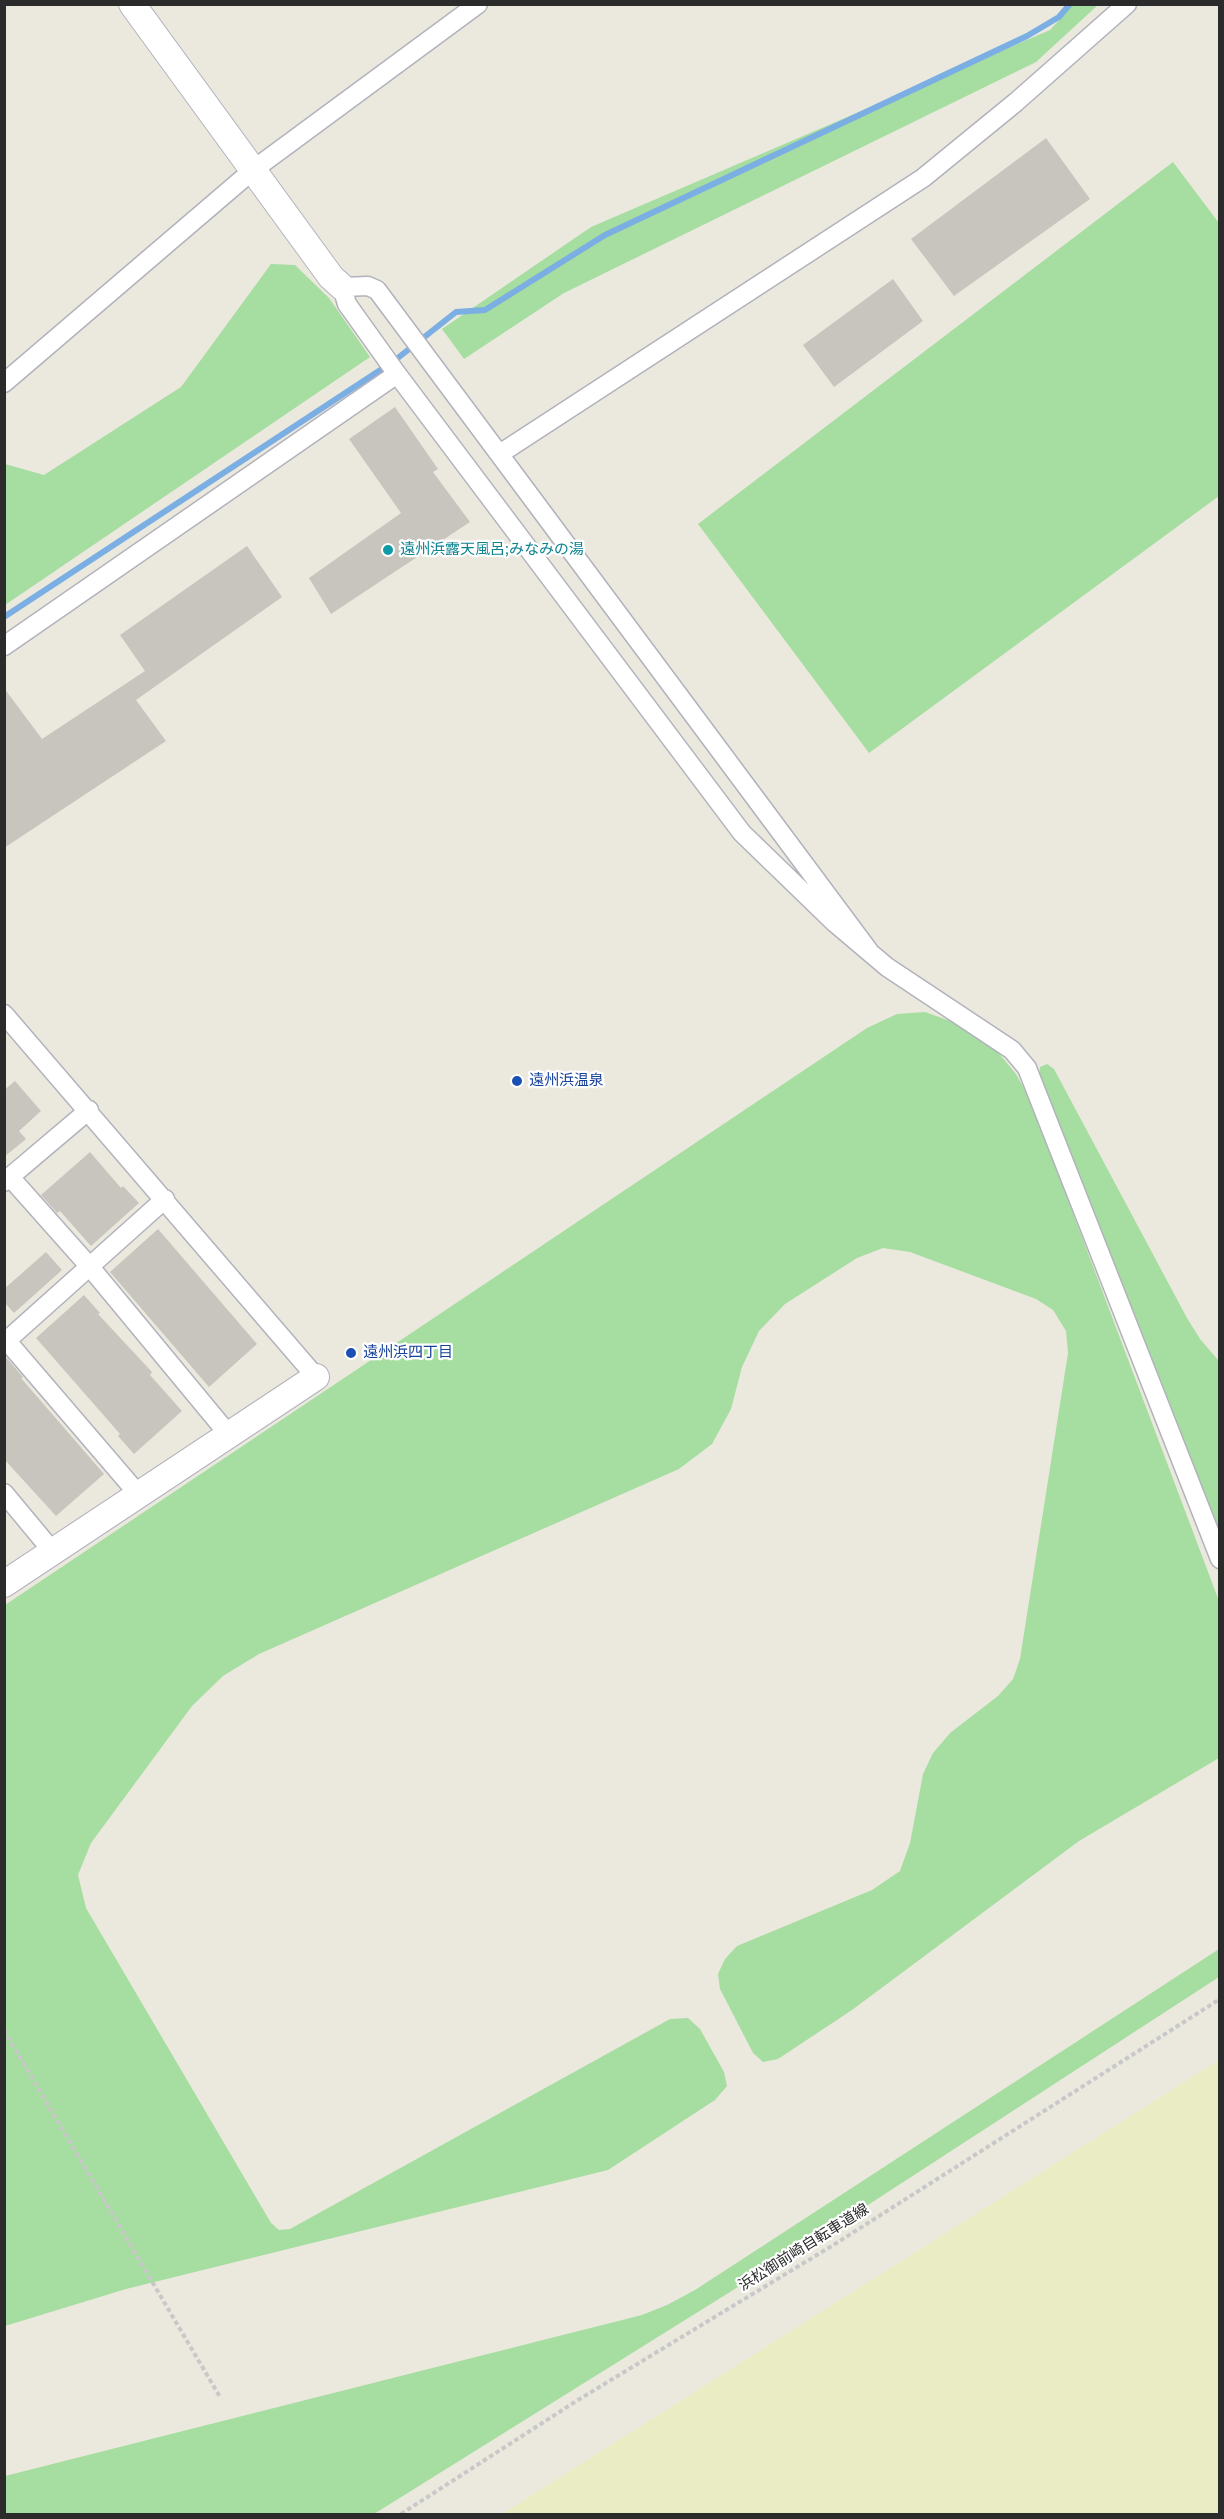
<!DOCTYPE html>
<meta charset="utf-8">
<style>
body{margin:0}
#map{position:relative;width:1224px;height:2519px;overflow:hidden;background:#ebe9de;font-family:"Varela Round",sans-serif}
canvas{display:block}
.frame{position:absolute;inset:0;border:6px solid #2b2b2b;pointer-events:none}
</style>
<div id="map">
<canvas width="1224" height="2519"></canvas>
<div class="frame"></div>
</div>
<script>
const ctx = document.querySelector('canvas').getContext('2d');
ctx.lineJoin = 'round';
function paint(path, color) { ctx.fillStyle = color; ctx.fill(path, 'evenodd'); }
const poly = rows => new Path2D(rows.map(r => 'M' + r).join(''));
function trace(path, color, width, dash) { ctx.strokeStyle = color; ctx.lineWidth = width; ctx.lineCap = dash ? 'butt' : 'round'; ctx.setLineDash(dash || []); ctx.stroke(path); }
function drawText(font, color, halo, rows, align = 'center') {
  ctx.font = font + ' "Varela Round","Noto Sans JP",sans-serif'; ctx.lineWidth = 4.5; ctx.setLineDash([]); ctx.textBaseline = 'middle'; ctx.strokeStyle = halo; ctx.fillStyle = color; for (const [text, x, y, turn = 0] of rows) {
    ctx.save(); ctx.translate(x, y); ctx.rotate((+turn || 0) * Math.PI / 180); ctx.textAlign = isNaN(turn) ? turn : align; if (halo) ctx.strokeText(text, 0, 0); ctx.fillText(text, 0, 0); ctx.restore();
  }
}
const green = poly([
 [1073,5,1098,5,1036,62,564,293,464,359,442,329,591,227,1050,30],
 [1173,162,1219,223,1219,496,869,753,698,524],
 [271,264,295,265,329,298,370,357,5,605,5,464,44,475,181,387],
 [925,1012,953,1022,997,1051,1016,1074,1030,1099,1219,1601,1219,1758,1079,1841,852,2010,778,2059,763,2062,753,2053,720,1989,718,1974,725,1959,737,1946,872,1890,900,1871,910,1843,923,1774,933,1753,950,1733,998,1696,1013,1679,1020,1659,1068,1353,1066,1331,1053,1310,1036,1299,910,1252,883,1248,857,1258,785,1304,759,1331,742,1367,731,1409,712,1444,679,1469,259,1654,223,1676,192,1706,91,1843,78,1875,86,1908,271,2223,279,2230,290,2229,670,2019,688,2018,700,2029,724,2072,727,2086,715,2100,608,2170,126,2289,5,2326,5,1605,867,1028,897,1014],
 [1047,1064,1054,1069,1187,1318,1200,1339,1219,1361,1219,1533,1039,1077,1040,1067],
 [1219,1949,1219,1977,831,2229,374,2514,5,2514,5,2476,642,2315,667,2305,695,2290]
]);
const sand = poly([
 [1219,2060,1219,2514,502,2514]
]);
const stream = poly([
 [4,617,394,361,456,312,485,310,605,235,1027,36,1059,17,1070,4]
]);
const building = poly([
 [1046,138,1090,199,954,296,911,239],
 [893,279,923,321,834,387,803,345],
 [395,407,438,469,433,472,470,522,331,614,309,578,401,513,349,439],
 [247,546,282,597,136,700,166,741,4,848,4,688,42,739,145,671,120,635],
 [15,1081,41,1111,19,1131,26,1139,4,1157,4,1090],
 [90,1152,121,1188,123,1186,139,1203,91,1246,60,1211,57,1213,41,1195],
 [158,1229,257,1344,209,1387,110,1272],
 [46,1252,62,1270,14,1313,4,1302,4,1289],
 [84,1295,100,1313,98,1314,152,1372,150,1375,182,1411,134,1454,118,1436,120,1434,36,1338],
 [4,1355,23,1377,21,1378,104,1474,56,1516,4,1459]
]);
const path = poly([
 [4,2030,220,2397],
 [401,2514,578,2400,835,2244,1220,1999]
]);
const street = poly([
 [4,383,253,170,478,4],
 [501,453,923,178,1016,102,1127,4],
 [4,646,397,374],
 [869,951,377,290,368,286,342,287,347,304,397,374,742,833,835,923,887,967,1012,1050,1027,1068,1220,1559],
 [4,1014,316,1377],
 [10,1177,90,1267,229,1435],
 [4,1182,89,1110],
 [7,1341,139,1495],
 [4,1343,165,1199],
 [4,1493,53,1552]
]);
const secondary = poly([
 [132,4,331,277,342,287],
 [4,1584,316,1377]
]);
const markers = [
 [388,550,6,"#0f9aa8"],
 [517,1081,6,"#1a4fb4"],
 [351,1353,6,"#1a4fb4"]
];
const cultureNames = [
 ["遠州浜露天風呂;みなみの湯",400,550]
];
const transitNames = [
 ["遠州浜温泉",529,1081],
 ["遠州浜四丁目",363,1353]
];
const streetNames = [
 ["浜松御前崎自転車道線",804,2248,-32]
];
paint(green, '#a6dda0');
paint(sand, '#eaedc4');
trace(stream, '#7bafe3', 6);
paint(building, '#c7c5be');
trace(street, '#b2b2bd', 21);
trace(secondary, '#b2b2bd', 28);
trace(path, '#c8c8c8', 4, [4.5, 3]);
trace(street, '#fff', 18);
trace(secondary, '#fff', 26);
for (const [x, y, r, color] of markers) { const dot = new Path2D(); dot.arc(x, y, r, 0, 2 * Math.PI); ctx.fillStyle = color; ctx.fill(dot); trace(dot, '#fff', 2); }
drawText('15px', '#0d838f', '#fff', cultureNames, 'left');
drawText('15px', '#164399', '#fff', transitNames, 'left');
drawText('15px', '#2b2b2b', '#fff', streetNames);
</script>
